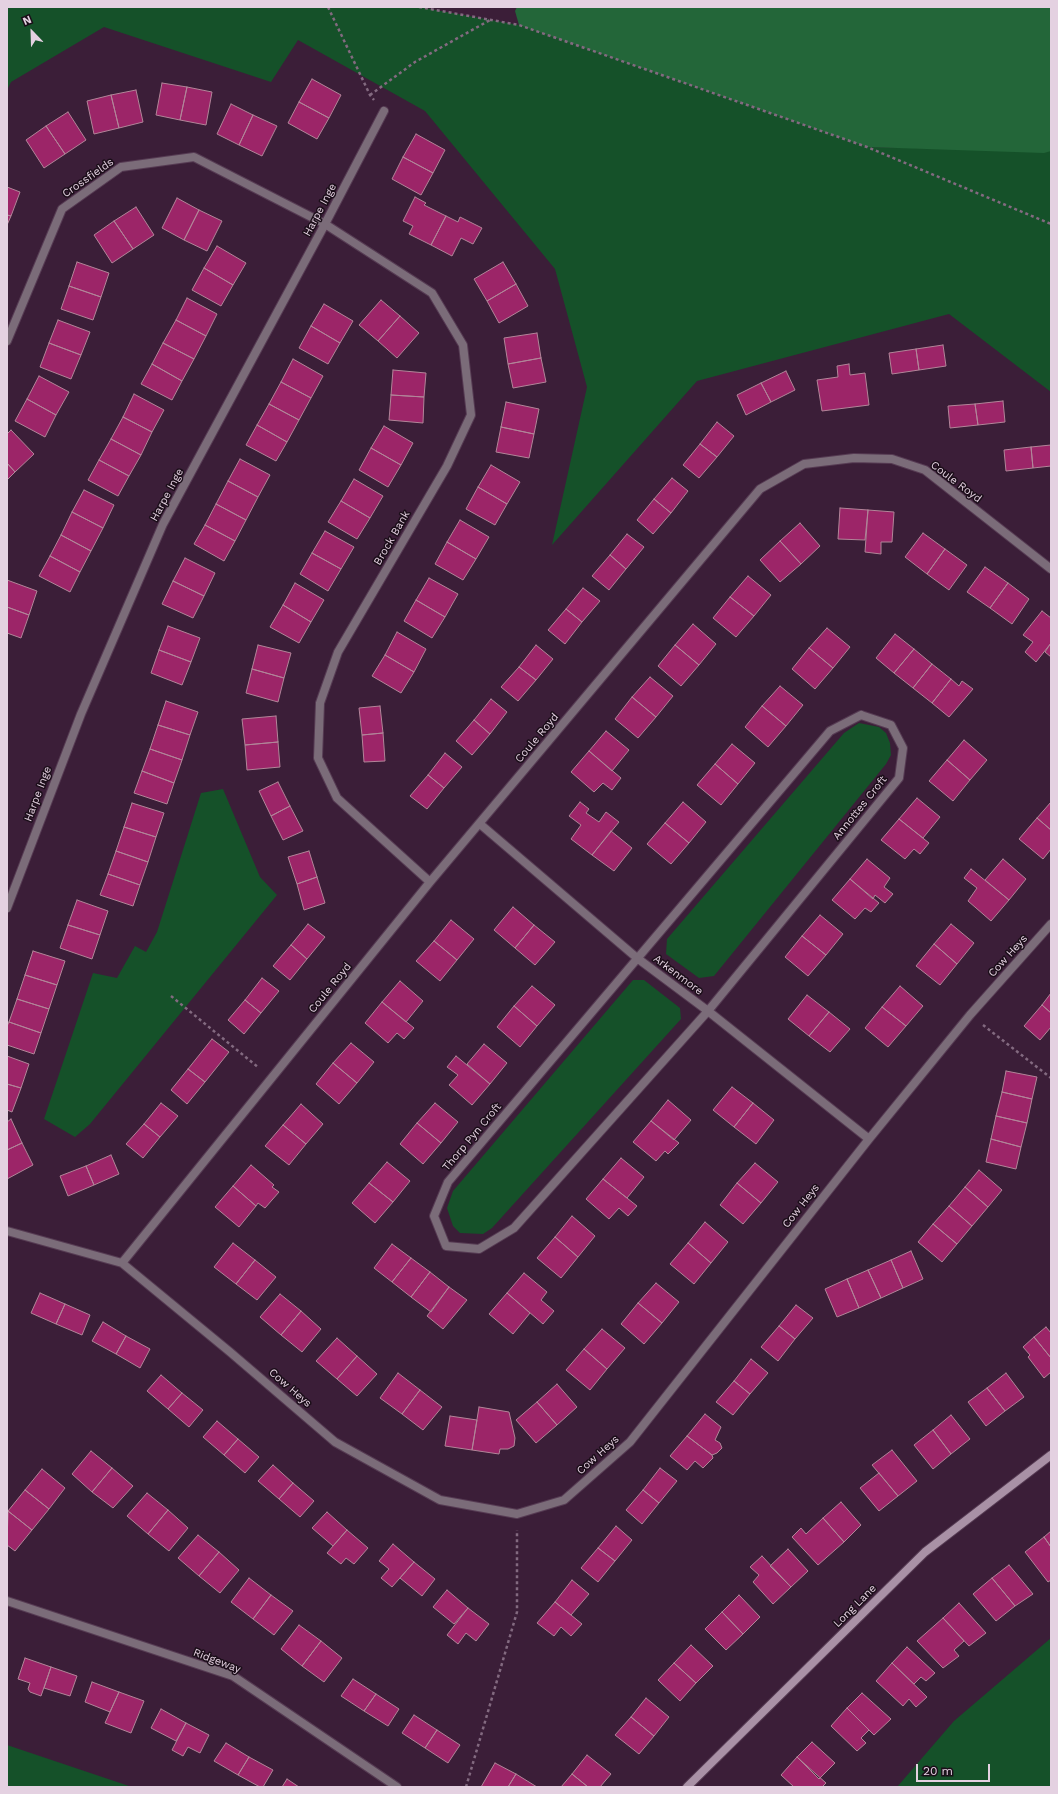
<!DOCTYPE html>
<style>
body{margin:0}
#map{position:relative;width:1058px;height:1794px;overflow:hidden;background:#3b1e38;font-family:"Work Sans",sans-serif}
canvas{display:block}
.frame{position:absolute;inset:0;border:8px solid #e4d1e1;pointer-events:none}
.north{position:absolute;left:12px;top:12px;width:40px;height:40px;-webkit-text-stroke:3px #1b0e19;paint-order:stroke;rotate:337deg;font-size:11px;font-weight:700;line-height:16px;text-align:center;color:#e4d1e1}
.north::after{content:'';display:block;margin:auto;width:14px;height:18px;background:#e4d1e1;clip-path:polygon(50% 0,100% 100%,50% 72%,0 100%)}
.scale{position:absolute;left:916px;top:1764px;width:74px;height:18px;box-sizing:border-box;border:2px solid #e4d1e1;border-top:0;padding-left:5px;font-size:12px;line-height:14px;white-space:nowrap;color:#e4d1e1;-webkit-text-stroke:3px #1b0e19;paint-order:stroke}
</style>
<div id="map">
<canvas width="1058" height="1794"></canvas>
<div class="frame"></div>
<div class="north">N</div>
<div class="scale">20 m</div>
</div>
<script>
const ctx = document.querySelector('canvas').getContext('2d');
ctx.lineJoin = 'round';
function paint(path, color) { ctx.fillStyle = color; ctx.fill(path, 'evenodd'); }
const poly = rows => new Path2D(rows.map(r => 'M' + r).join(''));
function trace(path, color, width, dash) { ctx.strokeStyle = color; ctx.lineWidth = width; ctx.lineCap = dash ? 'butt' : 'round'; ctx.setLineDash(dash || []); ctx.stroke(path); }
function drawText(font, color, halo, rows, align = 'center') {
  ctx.font = font + ' "Work Sans",sans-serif'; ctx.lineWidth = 3; ctx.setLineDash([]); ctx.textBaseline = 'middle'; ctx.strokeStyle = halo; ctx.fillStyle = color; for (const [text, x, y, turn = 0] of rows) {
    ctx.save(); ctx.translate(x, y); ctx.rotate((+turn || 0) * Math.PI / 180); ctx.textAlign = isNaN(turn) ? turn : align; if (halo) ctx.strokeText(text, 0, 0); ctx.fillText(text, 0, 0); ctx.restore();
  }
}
const green = poly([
 [7,7,419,7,519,25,867,147,1051,151,1051,392,949,314,697,381,552,545,587,387,555,269,425,111,298,40,271,82,104,27,11,82,7,90],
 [859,723,879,727,886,733,890,743,891,755,886,764,714,976,699,978,666,954,667,939,844,733],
 [223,789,260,877,277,895,90,1124,75,1137,44,1119,93,973,117,978,135,946,146,952,157,932,201,793],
 [633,980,644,980,680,1008,681,1019,492,1228,483,1234,460,1233,453,1226,447,1208,453,1191],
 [1051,1638,1051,1787,897,1787,954,1721],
 [7,1745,132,1787,7,1787]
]);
const forest = poly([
 [517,7,1051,7,1051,151,1044,153,867,147,519,25,515,11]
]);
const building = poly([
 [312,79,341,95,329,118,299,102,312,79],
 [162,83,187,87,180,120,156,115,162,83],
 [187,87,212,92,206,125,180,120,187,87],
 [136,90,143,122,119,128,111,95,136,90],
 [111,95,119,128,94,134,87,101,111,95],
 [299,102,329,118,317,139,288,123,299,102],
 [231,104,253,115,239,145,217,134,231,104],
 [68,112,86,140,65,154,46,126,68,112],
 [253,115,277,126,262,156,239,145,253,115],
 [46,126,65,154,44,168,26,140,46,126],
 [416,134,445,150,433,173,403,157,416,134],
 [403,157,433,173,421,195,392,179,403,157],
 [7,187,20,192,11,216,7,215,7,187],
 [415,197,426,203,424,205,446,216,431,245,409,234,413,226,403,221,415,197],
 [177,198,199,210,184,240,162,228,177,198],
 [136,207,154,235,133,249,114,221,136,207],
 [199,210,222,221,207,251,184,240,199,210],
 [7,215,11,216,7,225,7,215],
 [446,216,458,222,460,217,482,228,473,244,461,238,452,256,431,245,446,216],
 [114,221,133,249,112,263,94,235,114,221],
 [217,246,246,263,233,285,204,268,217,246],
 [77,262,109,273,101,297,69,286,77,262],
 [503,262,516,284,487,301,474,279,503,262],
 [204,268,233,285,221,306,192,290,204,268],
 [516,284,528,306,499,323,487,301,516,284],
 [69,286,101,297,93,320,61,309,69,286],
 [187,298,217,314,206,336,176,320,187,298],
 [381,300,400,316,378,341,359,325,381,300],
 [324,304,353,321,340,343,311,326,324,304],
 [400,316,419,333,397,358,378,341,400,316],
 [58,320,90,332,81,355,49,343,58,320],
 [176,320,206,336,194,359,163,343,176,320],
 [311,326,340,343,328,364,299,348,311,326],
 [537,333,541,358,508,364,504,338,537,333],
 [49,343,81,355,71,379,40,367,49,343],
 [163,343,194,359,182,381,152,364,163,343],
 [943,345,946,366,919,370,916,349,943,345],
 [916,349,919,370,892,374,889,353,916,349],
 [541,358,546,382,513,388,508,364,541,358],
 [293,359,323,376,311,398,281,382,293,359],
 [152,364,182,381,172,400,141,384,152,364],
 [849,364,850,375,865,373,869,405,822,411,817,380,838,377,837,366,849,364],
 [393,370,426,373,424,397,391,395,393,370],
 [786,371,795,390,771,402,761,383,786,371],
 [39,376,69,392,56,415,27,399,39,376],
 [281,382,311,398,299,420,269,404,281,382],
 [761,383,771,402,746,415,737,395,761,383],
 [134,394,164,410,152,432,123,417,134,394],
 [391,395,424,397,423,423,389,420,391,395],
 [27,399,56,415,45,437,15,421,27,399],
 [1003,401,1005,422,978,425,975,404,1003,401],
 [506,402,539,409,534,434,501,427,506,402],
 [269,404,299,420,287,442,257,425,269,404],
 [975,404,978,425,950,428,948,406,975,404],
 [123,417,152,432,141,455,111,439,123,417],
 [717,422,734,436,717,457,700,444,717,422],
 [257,425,287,442,276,461,246,445,257,425],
 [384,426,413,443,401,465,371,448,384,426],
 [501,427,534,434,529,458,496,452,501,427],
 [11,430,34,454,15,472,7,463,7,434,11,430],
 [111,439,141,455,129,476,99,460,111,439],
 [700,444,717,457,699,478,683,465,700,444],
 [1051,445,1051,466,1033,468,1031,447,1051,445],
 [1031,447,1033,468,1006,471,1004,450,1031,447],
 [371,448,401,465,388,487,359,470,371,448],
 [240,459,270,475,258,497,228,481,240,459],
 [99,460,129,476,118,496,88,480,99,460],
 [7,463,15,472,7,480,7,463],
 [491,465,520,482,507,504,478,487,491,465],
 [672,478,688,491,671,513,654,499,672,478],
 [354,479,383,496,370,518,341,501,354,479],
 [228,481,258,497,246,520,216,504,228,481],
 [478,487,507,504,495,525,466,509,478,487],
 [84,490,114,505,103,528,72,512,84,490],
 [654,499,671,513,653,534,637,520,654,499],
 [341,501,370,518,357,539,328,522,341,501],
 [216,504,246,520,235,541,205,525,216,504],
 [840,508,868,510,865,540,838,539,840,508],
 [868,510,894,512,892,542,881,542,881,554,865,552,868,510],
 [72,512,103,528,91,551,61,535,72,512],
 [460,520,489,537,476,559,447,542,460,520],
 [800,523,820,546,801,564,780,541,800,523],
 [205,525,235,541,224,561,194,544,205,525],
 [325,531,354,547,341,569,312,553,325,531],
 [923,533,945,549,927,574,905,557,923,533],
 [627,534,644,547,626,569,610,555,627,534],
 [61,535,91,551,80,572,50,556,61,535],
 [780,541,801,564,780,582,760,560,780,541],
 [447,542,476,559,463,580,435,564,447,542],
 [945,549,967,565,949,590,927,574,945,549],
 [312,553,341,569,328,591,300,574,312,553],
 [610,555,626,569,609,590,592,576,610,555],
 [50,556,80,572,70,592,39,576,50,556],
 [185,558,215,573,204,596,173,581,185,558],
 [985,567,1008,583,990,608,967,592,985,567],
 [748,576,771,595,754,616,730,597,748,576],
 [429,578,458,594,445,617,416,600,429,578],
 [7,580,37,591,29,615,7,607,7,580],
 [173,581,204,596,193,618,162,604,173,581],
 [295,583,324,600,311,622,283,605,295,583],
 [1008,583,1029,599,1012,624,990,608,1008,583],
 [583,588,600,601,582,622,566,609,583,588],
 [730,597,754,616,736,637,713,618,730,597],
 [416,600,445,617,432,638,404,621,416,600],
 [283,605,311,622,299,643,270,627,283,605],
 [7,607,29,615,21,638,7,633,7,607],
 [566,609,582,622,565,644,548,630,566,609],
 [1042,611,1051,618,1051,643,1036,662,1025,652,1033,642,1023,635,1042,611],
 [693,624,716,644,699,665,675,645,693,624],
 [168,626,200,638,191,662,159,650,168,626],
 [827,628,850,647,833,668,809,648,827,628],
 [397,632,426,649,414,672,385,655,397,632],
 [895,634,914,649,894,673,876,658,895,634],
 [1051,643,1051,657,1045,652,1051,643],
 [258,645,291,653,284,678,252,669,258,645],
 [536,645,553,659,536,680,519,667,536,645],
 [675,645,699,665,681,686,658,666,675,645],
 [809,648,833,668,815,689,792,669,809,648],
 [914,649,932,664,913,688,894,673,914,649],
 [159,650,191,662,182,685,151,673,159,650],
 [385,655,414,672,401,693,372,676,385,655],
 [932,664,951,679,932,703,913,688,932,664],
 [519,667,536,680,518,701,501,687,519,667],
 [252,669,284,678,278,702,246,693,252,669],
 [650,677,673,696,656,717,632,697,650,677],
 [951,679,959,686,962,681,973,689,949,717,932,703,951,679],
 [780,686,803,705,786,726,762,706,780,686],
 [632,697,656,717,638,738,615,719,632,697],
 [491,699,507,712,490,734,474,720,491,699],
 [166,701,198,712,190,735,158,725,166,701],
 [380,706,383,733,362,735,359,708,380,706],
 [762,706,786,726,768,747,745,727,762,706],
 [276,716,278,742,245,745,242,719,276,716],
 [474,720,490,734,472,755,456,741,474,720],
 [158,725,190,735,182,760,150,749,158,725],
 [606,731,629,750,612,771,589,751,606,731],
 [383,733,385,761,364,762,362,735,383,733],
 [964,740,987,760,970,780,947,760,964,740],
 [278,742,280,767,247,770,245,745,278,742],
 [732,744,755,763,738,784,715,764,732,744],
 [150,749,182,760,174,783,142,771,150,749],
 [589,751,621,778,612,790,603,783,594,792,571,772,589,751],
 [445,753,462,767,444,788,428,775,445,753],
 [947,760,970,780,953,801,929,781,947,760],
 [715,764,738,784,721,805,697,785,715,764],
 [142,771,174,783,167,804,134,793,142,771],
 [428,775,444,788,427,809,410,796,428,775],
 [278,782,290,806,271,816,259,791,278,782],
 [917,798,940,817,923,838,899,819,917,798],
 [580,802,589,809,586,813,599,822,606,812,619,822,592,855,571,839,581,825,569,816,580,802],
 [683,802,706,822,689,843,665,823,683,802],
 [1051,802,1051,830,1037,818,1051,802],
 [132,803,164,813,156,837,124,827,132,803],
 [290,806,303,831,283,840,271,816,290,806],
 [1037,818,1051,830,1051,849,1043,859,1019,839,1037,818],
 [899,819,929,843,920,854,914,849,905,859,881,840,899,819],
 [665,823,689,843,671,864,647,844,665,823],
 [124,827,156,837,148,862,116,851,124,827],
 [611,831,632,848,614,871,592,855,611,831],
 [116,851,148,862,140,885,108,874,116,851],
 [309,851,317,877,297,884,288,857,309,851],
 [867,859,890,878,884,887,893,894,885,903,875,895,873,899,850,879,867,859],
 [1003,859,1026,879,1009,900,985,880,1003,859],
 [971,869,1009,900,991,921,968,901,977,888,964,878,971,869],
 [108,874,140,885,133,906,100,895,108,874],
 [317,877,325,903,304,910,297,884,317,877],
 [850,879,879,903,871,912,865,908,855,919,832,900,850,879],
 [77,900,108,911,100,935,68,925,77,900],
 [513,907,534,925,515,948,494,930,513,907],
 [820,915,843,934,826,955,802,936,820,915],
 [451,920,474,939,457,960,434,941,451,920],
 [308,924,325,937,307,959,291,945,308,924],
 [951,924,974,943,957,964,934,944,951,924],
 [68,925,100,935,92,959,60,948,68,925],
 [534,925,555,942,535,965,515,948,534,925],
 [802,936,826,955,808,976,785,957,802,936],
 [434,941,457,960,440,981,416,961,434,941],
 [934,944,957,964,940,985,916,966,934,944],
 [291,945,307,959,290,980,273,966,291,945],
 [33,951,65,961,57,985,25,975,33,951],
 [25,975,57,985,49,1009,17,999,25,975],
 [262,978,279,991,261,1013,245,1000,262,978],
 [400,981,423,1001,406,1022,382,1002,400,981],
 [532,986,555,1005,537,1026,514,1006,532,986],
 [900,986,923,1006,906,1026,882,1007,900,986],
 [1051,993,1051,1013,1042,1005,1051,993],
 [807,995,829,1012,809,1036,788,1019,807,995],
 [17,999,49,1009,41,1033,9,1022,17,999],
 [245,1000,261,1013,244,1034,228,1020,245,1000],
 [382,1002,414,1028,404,1039,397,1033,388,1043,365,1023,382,1002],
 [1042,1005,1051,1013,1051,1027,1040,1040,1024,1026,1042,1005],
 [514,1006,537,1026,520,1047,497,1027,514,1006],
 [882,1007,906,1026,888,1047,865,1028,882,1007],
 [829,1012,850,1029,830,1052,809,1036,829,1012],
 [9,1022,41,1033,34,1054,7,1045,7,1026,9,1022],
 [212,1039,229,1052,205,1082,188,1069,212,1039],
 [351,1043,374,1062,357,1083,333,1063,351,1043],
 [484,1044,507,1063,490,1084,467,1064,484,1044],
 [7,1056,29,1064,21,1088,7,1084,7,1056],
 [456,1056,490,1084,472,1105,449,1085,458,1075,447,1067,456,1056],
 [333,1063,357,1083,339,1104,316,1084,333,1063],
 [188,1069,205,1082,187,1104,171,1090,188,1069],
 [1006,1071,1037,1077,1032,1099,1002,1092,1006,1071],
 [7,1084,21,1088,12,1112,7,1110,7,1084],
 [732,1087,753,1103,734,1127,713,1110,732,1087],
 [1002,1092,1032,1099,1027,1123,996,1116,1002,1092],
 [668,1100,691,1120,674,1140,651,1121,668,1100],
 [161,1103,178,1116,160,1137,144,1124,161,1103],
 [435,1103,458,1122,441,1143,417,1123,435,1103],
 [753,1103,774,1120,756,1144,734,1127,753,1103],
 [301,1104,323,1124,306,1144,283,1125,301,1104],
 [996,1116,1027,1123,1021,1147,991,1139,996,1116],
 [11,1119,22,1143,7,1150,7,1122,11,1119],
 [651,1121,679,1143,668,1154,665,1151,656,1161,633,1142,651,1121],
 [417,1123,441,1143,423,1164,400,1144,417,1123],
 [144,1124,160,1137,143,1158,126,1144,144,1124],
 [283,1125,306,1144,289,1165,265,1146,283,1125],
 [991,1139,1021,1147,1016,1169,986,1162,991,1139],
 [22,1143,33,1165,7,1179,7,1150,22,1143],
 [111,1155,119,1174,94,1185,86,1166,111,1155],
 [621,1158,644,1177,627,1198,603,1179,621,1158],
 [387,1162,410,1181,393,1202,369,1183,387,1162],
 [755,1163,778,1182,761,1203,737,1183,755,1163],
 [251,1165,274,1185,272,1187,279,1192,265,1208,258,1203,256,1206,233,1186,251,1165],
 [86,1166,94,1185,68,1196,60,1176,86,1166],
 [979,1170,1002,1190,988,1207,965,1187,979,1170],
 [603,1179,637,1206,628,1216,619,1208,609,1219,586,1199,603,1179],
 [369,1183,393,1202,375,1223,352,1203,369,1183],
 [737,1183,761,1203,743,1224,720,1205,737,1183],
 [233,1186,256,1206,239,1227,215,1207,233,1186],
 [965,1187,988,1207,972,1226,949,1206,965,1187],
 [949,1206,972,1226,957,1244,933,1224,949,1206],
 [572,1216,595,1236,578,1257,555,1237,572,1216],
 [705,1222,728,1242,711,1263,688,1243,705,1222],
 [933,1224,957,1244,942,1262,918,1242,933,1224],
 [555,1237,578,1257,561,1278,537,1258,555,1237],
 [233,1243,255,1260,236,1284,214,1267,233,1243],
 [688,1243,711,1263,694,1284,670,1264,688,1243],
 [392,1244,411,1258,392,1282,374,1268,392,1244],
 [911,1251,923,1279,903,1288,891,1260,911,1251],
 [411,1258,430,1272,411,1297,392,1282,411,1258],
 [255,1260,276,1277,257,1300,236,1284,255,1260],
 [891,1260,903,1288,881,1298,868,1270,891,1260],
 [868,1270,881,1298,859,1308,847,1279,868,1270],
 [430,1272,449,1287,431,1312,411,1297,430,1272],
 [524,1273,547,1292,541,1300,554,1311,543,1324,507,1293,524,1273],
 [847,1279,859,1308,837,1317,825,1289,847,1279],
 [656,1283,679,1302,662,1323,638,1303,656,1283],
 [449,1287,467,1300,443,1329,427,1316,449,1287],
 [40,1293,65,1304,56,1324,31,1313,40,1293],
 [507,1293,530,1313,513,1334,489,1314,507,1293],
 [280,1294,301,1311,281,1335,260,1317,280,1294],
 [638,1303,662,1323,644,1344,621,1324,638,1303],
 [65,1304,90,1315,82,1335,56,1324,65,1304],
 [796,1305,813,1318,795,1339,779,1326,796,1305],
 [301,1311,321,1329,302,1352,281,1335,301,1311],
 [103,1322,126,1336,116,1354,92,1341,103,1322],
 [779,1326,795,1339,778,1361,761,1347,779,1326],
 [1046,1327,1051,1333,1051,1358,1034,1337,1046,1327],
 [602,1329,625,1348,607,1369,584,1349,602,1329],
 [126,1336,150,1349,140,1368,116,1354,126,1336],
 [1034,1337,1051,1358,1051,1372,1044,1378,1028,1357,1030,1355,1023,1347,1034,1337],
 [337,1338,357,1356,337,1379,316,1361,337,1338],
 [584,1349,607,1369,590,1390,566,1370,584,1349],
 [357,1356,377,1374,357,1396,337,1379,357,1356],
 [751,1359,768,1373,750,1394,734,1381,751,1359],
 [398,1373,420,1390,402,1414,380,1398,398,1373],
 [1006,1373,1024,1397,1005,1411,987,1388,1006,1373],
 [161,1375,182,1393,168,1409,147,1391,161,1375],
 [734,1381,750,1394,733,1415,716,1402,734,1381],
 [557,1384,577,1407,557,1425,537,1402,557,1384],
 [987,1388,1005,1411,986,1426,968,1402,987,1388],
 [420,1390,442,1407,423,1430,402,1414,420,1390],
 [182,1393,203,1410,189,1427,168,1409,182,1393],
 [537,1402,557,1425,536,1443,516,1420,537,1402],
 [479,1407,509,1412,515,1438,514,1446,508,1449,500,1449,499,1454,472,1450,479,1407],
 [705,1414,721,1427,715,1440,720,1443,722,1448,717,1453,712,1455,687,1436,705,1414],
 [951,1415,970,1439,951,1454,933,1430,951,1415],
 [450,1416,477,1420,472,1450,445,1446,450,1416],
 [217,1421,238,1439,224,1455,203,1437,217,1421],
 [933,1430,951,1454,933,1469,914,1445,933,1430],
 [687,1436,712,1455,713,1458,703,1468,695,1461,687,1470,670,1456,687,1436],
 [238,1439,259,1457,245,1473,224,1455,238,1439],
 [892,1450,917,1481,898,1496,872,1465,892,1450],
 [91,1451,112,1468,92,1492,72,1474,91,1451],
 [273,1465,293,1483,279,1499,258,1481,273,1465],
 [112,1468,133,1486,113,1508,92,1492,112,1468],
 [660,1468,677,1481,659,1503,643,1490,660,1468],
 [42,1469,65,1488,49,1509,25,1490,42,1469],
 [879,1473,898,1496,879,1511,860,1488,879,1473],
 [293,1483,314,1501,300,1517,279,1499,293,1483],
 [25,1490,49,1509,32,1530,8,1511,25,1490],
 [643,1490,659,1503,642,1524,626,1510,643,1490],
 [147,1493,168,1510,148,1534,127,1516,147,1493],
 [841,1502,861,1525,844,1542,823,1518,841,1502],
 [168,1510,188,1528,169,1551,148,1534,168,1510],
 [8,1511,32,1530,15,1551,7,1545,8,1511],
 [327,1512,347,1530,333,1546,312,1528,327,1512],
 [823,1518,844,1542,818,1565,792,1537,801,1528,806,1534,823,1518],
 [616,1526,632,1540,615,1561,598,1548,616,1526],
 [347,1530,368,1548,354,1564,346,1558,341,1564,327,1553,347,1530],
 [1051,1531,1051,1547,1044,1537,1051,1531],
 [198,1535,219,1552,199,1576,178,1558,198,1535],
 [1044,1537,1051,1547,1051,1580,1048,1582,1025,1552,1044,1537],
 [393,1544,414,1562,392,1587,381,1578,389,1569,379,1561,393,1544],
 [598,1548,615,1561,598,1582,581,1568,598,1548],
 [788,1549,808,1571,791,1587,770,1566,788,1549],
 [219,1552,239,1570,220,1593,199,1576,219,1552],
 [762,1556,791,1587,773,1604,753,1582,759,1575,750,1567,762,1556],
 [414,1562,435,1579,422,1596,400,1578,414,1562],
 [1009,1565,1033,1594,1015,1606,992,1578,1009,1565],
 [249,1578,271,1595,253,1619,231,1602,249,1578],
 [992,1578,1015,1606,996,1621,973,1594,992,1578],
 [572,1580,589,1594,571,1615,555,1602,572,1580],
 [447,1590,468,1608,454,1624,433,1607,447,1590],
 [271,1595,293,1611,274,1635,253,1619,271,1595],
 [739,1595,760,1617,743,1634,722,1612,739,1595],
 [555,1602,582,1624,571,1636,561,1627,554,1636,537,1623,555,1602],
 [959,1603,986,1633,969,1646,943,1618,959,1603],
 [468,1608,489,1624,476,1641,466,1633,458,1644,447,1635,468,1608],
 [722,1612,743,1634,726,1650,705,1629,722,1612],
 [943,1618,964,1641,954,1650,959,1656,943,1668,917,1641,943,1618],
 [299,1625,321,1641,302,1666,281,1649,299,1625],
 [321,1641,342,1658,324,1682,302,1666,321,1641],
 [691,1645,713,1666,696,1683,674,1663,691,1645],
 [907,1647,935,1673,926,1681,921,1677,914,1684,892,1663,907,1647],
 [25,1658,51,1667,41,1696,30,1692,28,1689,30,1683,18,1679,25,1658],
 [674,1663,696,1683,680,1701,658,1680,674,1663],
 [892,1663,927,1697,916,1707,909,1699,903,1706,876,1681,892,1663],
 [51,1667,77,1676,70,1696,44,1688,51,1667],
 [353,1679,376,1694,364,1711,341,1696,353,1679],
 [92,1682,119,1692,110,1712,85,1702,92,1682],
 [119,1692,144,1701,131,1733,105,1723,119,1692],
 [862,1693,891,1719,874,1735,847,1708,862,1693],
 [376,1694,399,1709,388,1726,364,1711,376,1694],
 [646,1698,669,1717,654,1736,631,1717,646,1698],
 [847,1708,869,1730,861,1738,866,1743,857,1751,831,1726,847,1708],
 [161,1709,186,1723,176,1741,151,1728,161,1709],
 [414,1715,437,1730,425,1748,402,1733,414,1715],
 [631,1717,654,1736,639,1754,615,1735,631,1717],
 [186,1723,209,1735,200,1753,188,1747,183,1756,172,1750,186,1723],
 [437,1730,460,1745,448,1763,425,1748,437,1730],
 [812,1742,835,1763,819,1779,797,1757,812,1742],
 [226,1743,249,1757,238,1775,214,1761,226,1743],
 [587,1755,611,1774,600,1787,588,1787,572,1774,587,1755],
 [249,1757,273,1770,263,1787,260,1787,238,1775,249,1757],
 [797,1757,826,1783,822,1787,794,1787,781,1775,797,1757],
 [495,1763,516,1774,508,1787,481,1787,495,1763],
 [516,1774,537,1787,508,1787,516,1774],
 [572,1774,588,1787,561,1787,572,1774],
 [287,1779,299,1787,282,1787,287,1779]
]);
const path = poly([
 [328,7,370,95,374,100],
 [419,7,519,25,867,147,1051,224],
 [370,95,415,62,490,20],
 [171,996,259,1068],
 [983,1025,1051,1078],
 [466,1787,517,1612,517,1530]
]);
const street = poly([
 [7,341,62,209,121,167,194,157,325,224,432,293,463,345,471,415,447,466,338,652,320,703,318,758,337,798,430,882],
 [861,715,891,725,903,748,899,778,708,1011,514,1228,479,1249,446,1246,434,1216,448,1182,830,731,861,715],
 [480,824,637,958,708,1011,869,1139],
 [7,908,81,714,163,524,325,224,384,111],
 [7,1231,122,1263,230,1352,335,1442,440,1500,517,1514,564,1500,630,1442,869,1139,970,1015,1051,924],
 [122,1263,430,882,760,489,804,464,854,458,892,459,925,470,1051,569],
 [7,1601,233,1676,397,1787]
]);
const secondary = poly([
 [687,1787,925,1552,1051,1455]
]);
const streetNames = [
 ["Crossfields",88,178,-35],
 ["Harpe Inge",320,210,-62],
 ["Coule Royd",956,482,37],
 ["Harpe Inge",167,495,-62],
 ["Brock Bank",392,538,-60],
 ["Coule Royd",537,738,-50],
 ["Harpe Inge",38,794,-69],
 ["Annottes Croft",860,808,-51],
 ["Cow Heys",1008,956,-48],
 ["Arkenmore",678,975,37],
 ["Coule Royd",330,988,-51],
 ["Thorp Pyn Croft",472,1137,-50],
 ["Cow Heys",801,1206,-52],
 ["Cow Heys",290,1388,41],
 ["Cow Heys",598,1455,-42],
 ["Long Lane",855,1606,-45],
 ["Ridgeway",217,1661,21]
];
paint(green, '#155129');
paint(forest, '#236639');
paint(building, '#9c2568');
trace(building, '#b28599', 1);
trace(street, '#563b53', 10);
trace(secondary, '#563b53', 10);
trace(path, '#836a80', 2.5, [3, 3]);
trace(street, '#7b6c79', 8);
trace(secondary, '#a991a6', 8);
drawText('11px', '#e4d1e1', '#1b0e19', streetNames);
</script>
